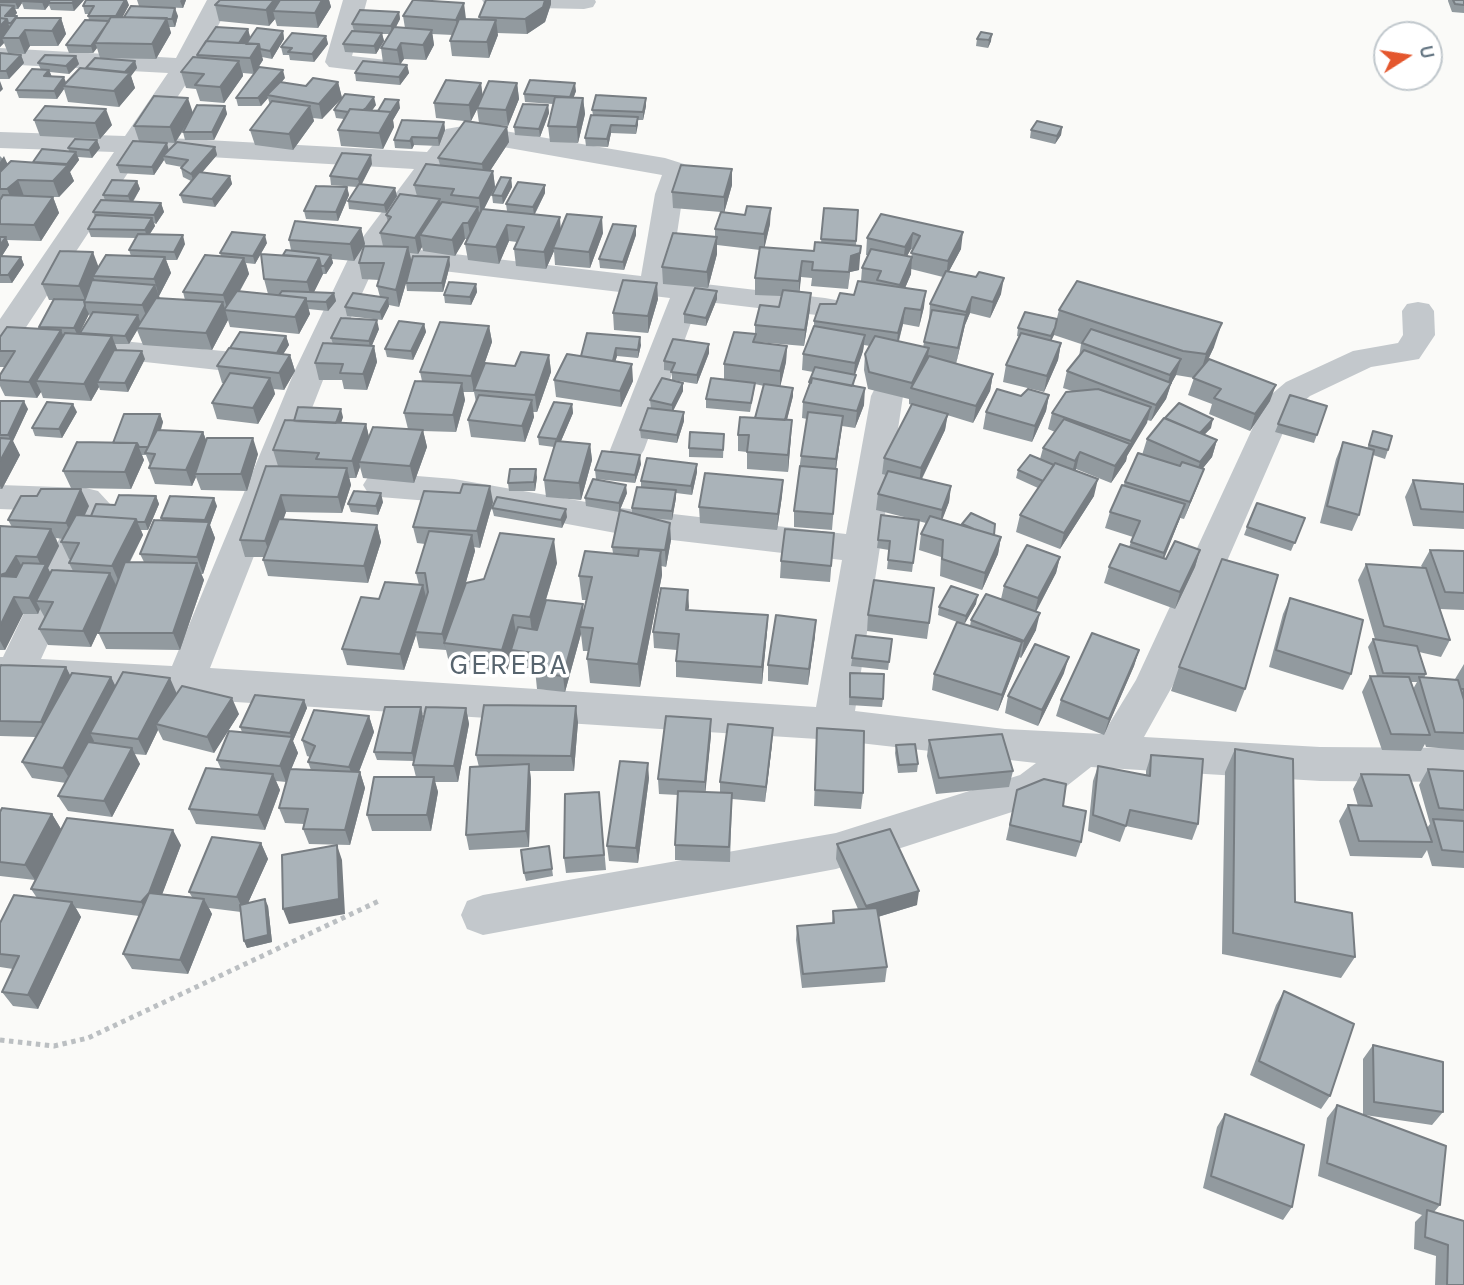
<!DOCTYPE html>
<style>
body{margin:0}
#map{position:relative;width:1464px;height:1285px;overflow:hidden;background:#fafaf8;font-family:Karla,sans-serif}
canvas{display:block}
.north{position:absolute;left:1373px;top:21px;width:70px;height:70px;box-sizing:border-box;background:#fff;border:2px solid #c1c8cd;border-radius:50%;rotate:78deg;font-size:19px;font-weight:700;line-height:28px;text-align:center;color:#657683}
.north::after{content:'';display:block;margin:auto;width:24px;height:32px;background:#e4572e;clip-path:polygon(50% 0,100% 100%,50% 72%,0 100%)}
</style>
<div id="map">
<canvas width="1464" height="1285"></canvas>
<div class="north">U</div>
</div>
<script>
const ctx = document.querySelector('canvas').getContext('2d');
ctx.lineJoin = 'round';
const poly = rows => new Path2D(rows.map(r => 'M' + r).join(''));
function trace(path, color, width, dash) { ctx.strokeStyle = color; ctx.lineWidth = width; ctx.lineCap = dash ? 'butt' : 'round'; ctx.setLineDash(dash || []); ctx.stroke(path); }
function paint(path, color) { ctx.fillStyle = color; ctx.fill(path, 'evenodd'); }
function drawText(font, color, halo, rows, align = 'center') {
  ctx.font = font + ' Karla,sans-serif'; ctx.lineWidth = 7; ctx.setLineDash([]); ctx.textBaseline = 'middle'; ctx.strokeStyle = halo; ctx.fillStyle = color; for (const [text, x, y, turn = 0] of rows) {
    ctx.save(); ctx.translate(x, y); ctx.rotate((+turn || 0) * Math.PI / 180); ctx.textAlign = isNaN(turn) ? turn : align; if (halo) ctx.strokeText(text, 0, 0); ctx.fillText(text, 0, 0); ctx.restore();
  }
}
const path = poly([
 [0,1040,54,1046,88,1038,381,900]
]);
const street = poly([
 [207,0,231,0,198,66,151,137,427,152,446,129,469,125,665,158,684,164,690,175,683,194,670,280,825,298,836,300,840,307,836,314,825,316,699,301,644,450,639,458,627,461,615,458,610,450,670,298,376,263,327,370,210,668,816,707,842,560,621,534,454,503,380,497,368,493,363,485,368,477,380,473,454,479,621,508,846,534,871,396,875,388,887,385,899,388,903,396,855,711,1005,729,1103,734,1136,680,1266,399,1286,382,1353,351,1398,343,1403,335,1402,311,1407,304,1418,302,1429,304,1434,311,1435,335,1419,359,1371,367,1310,396,1292,412,1173,685,1144,737,1320,747,1464,748,1464,782,1320,781,1091,767,1049,800,836,869,483,935,467,929,461,915,467,901,483,895,836,833,1020,775,1036,763,833,740,0,687,0,657,3,657,72,512,0,509,0,485,86,488,98,491,111,505,41,659,172,666,295,370,351,253,414,169,141,153,11,350,0,353,0,319,114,152,0,148,0,132,125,136,168,73,0,64,0,48,176,58,207,0],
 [469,141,662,175,655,194,641,276,386,246,460,146,469,141],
 [343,0,367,0,352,56,395,61,399,66,395,71,386,74,329,67,325,62,343,0],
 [482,0,595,0,596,2,593,7,584,9,494,7,485,5,482,0],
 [92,338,273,356,284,359,289,366,284,373,273,376,81,355,76,348,81,341,92,338]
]);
const wall = poly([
 [0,0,84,0,74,11,51,10,49,5,45,10,24,9,22,3,18,9,15,9,17,13,14,16,17,16,17,18,61,18,66,34,58,46,30,46,25,54,8,53,4,43,0,47],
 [137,0,186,0,183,8,160,7,178,16,175,27,169,27,171,33,156,59,100,58,97,48,93,53,69,53,66,45,89,20,88,16,89,14,85,14,83,6,129,5,122,17,124,17,139,6],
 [220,0,329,0,331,7,318,28,277,26,275,19,269,26,219,21,215,5],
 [1448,0,1464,0,1464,13,1452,12,1448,1],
 [551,4,545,22,527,34,497,33,498,35,489,58,452,56,450,41,453,35,432,34,434,45,426,60,404,59,400,64,407,65,409,73,400,85,356,81,355,73,383,63,381,48,390,34,382,34,384,41,376,54,345,52,343,44,354,31,352,24,399,12,400,19,396,27,405,28,403,16,480,19,479,17],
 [248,29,250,37,246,44,283,31,284,39,272,59,262,57,263,60,254,74,243,73,243,76,224,103,200,101,196,89,186,88,181,72,197,57,197,55],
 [326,36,328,44,314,62,290,60,289,55,283,55,281,47],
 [977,39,991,41,988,48,976,46],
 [0,53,21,55,24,63,9,79,0,79],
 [76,56,79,64,69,74,50,72,52,77,66,82,86,68,135,61,137,68,131,76,135,88,119,107,68,102,64,89,57,99,19,98,16,90,41,70,38,63],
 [285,78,281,82,306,86,338,82,342,98,322,119,313,118,314,121,293,150,255,145,250,130,270,105,268,98,261,106,238,106,236,98],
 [481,83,482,96,517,83,519,99,508,126,495,125,507,127,509,142,490,171,493,171,495,187,484,209,507,211,506,204,545,193,535,214,561,229,603,233,590,268,555,265,554,251,546,269,516,266,514,249,517,242,509,241,499,264,468,260,465,244,468,239,465,239,455,256,423,251,422,247,418,254,410,253,411,262,449,257,450,265,443,292,407,291,406,283,399,307,389,305,389,306,382,320,347,316,345,307,380,297,377,286,379,280,362,279,359,263,383,246,380,233,388,222,386,215,417,196,414,185,440,165,438,158,464,121,436,118,434,103],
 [477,109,479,123,471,121],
 [576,91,573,98,583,98,585,114,578,143,550,142,548,126,553,104,525,102,524,94],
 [646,98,646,106,643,120,638,120,636,134,611,133,608,147,586,146,585,138,593,115,592,110],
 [376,105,372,110,400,108,393,120,394,127,383,149,341,146,338,130,344,119,336,118,334,110],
 [548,105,549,113,540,137,515,135,514,127],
 [45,106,112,125,100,139,40,136,34,120],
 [225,106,227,114,214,140,185,140,183,132,188,123,175,143,139,141,134,126],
 [444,122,445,130,439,146,414,145,412,149,395,148,394,140],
 [1062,127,1061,135,1055,144,1030,138,1031,130],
 [97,140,100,148,92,158,78,157,79,160,70,172,74,181,59,197,53,197,59,213,41,241,7,240,9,245,2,256,21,257,24,265,12,283,0,283,0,156,8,164,33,162,69,151,68,148],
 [215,147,217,155,202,172,230,176,232,184,215,207,183,203,180,195,191,181,183,177,181,168,182,167,166,164,164,160,154,175,120,173,117,165,169,150],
 [372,164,362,184,397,196,386,213,349,209,348,201,357,187,331,185,330,176],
 [511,178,512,187,503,204,493,203,492,195],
 [137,181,140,189,133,202,161,203,164,212,156,224,154,223,155,226,150,234,185,244,177,260,166,260,171,273,159,296,159,298,185,300,183,292,221,256,220,253,267,243,255,264,246,263,249,274,240,291,268,294,264,279,283,255,291,250,289,240,361,228,365,244,354,261,332,259,333,263,326,274,323,274,314,292,334,293,336,301,328,311,308,309,310,314,299,334,230,327,228,320,212,350,143,345,137,330,129,344,115,344,117,350,145,359,128,392,100,390,99,387,91,401,43,398,41,392,37,398,5,396,0,386,0,375,5,367,0,367,0,337,40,329,39,327,54,300,49,300,42,284,99,267,131,256,129,250,136,238,91,237,88,229,95,217,93,212,105,200,103,195],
 [89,314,90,317,80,334,79,334],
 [732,185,724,213,770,224,764,248,814,251,821,243,824,208,858,210,856,245,859,270,850,272,848,289,811,286,812,278,801,277,799,291,810,309,804,346,757,342,787,346,786,362,780,386,793,396,787,420,791,437,788,472,747,469,747,452,738,451,738,435,755,418,764,386,755,384,754,391,750,412,706,408,706,399,724,380,724,364,755,334,755,325,779,307,781,296,755,295,755,278,760,250,717,245,717,254,708,288,663,284,662,267,715,237,715,229,721,212,673,208,672,192],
 [347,187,349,195,338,221,306,219,304,211],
 [881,214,961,249,949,271,1001,294,990,318,970,313,965,325,956,364,993,374,990,391,973,423,947,415,945,430,922,479,951,486,949,502,942,519,962,525,962,524,1001,537,998,554,982,590,940,576,941,557,919,550,921,534,926,523,918,521,912,572,887,569,889,550,877,548,881,515,908,518,876,510,878,494,886,475,882,474,884,458,912,405,909,404,909,399,868,389,864,370,865,354,870,346,864,345,863,351,855,375,854,386,864,405,855,428,842,426,836,469,837,469,832,530,794,527,794,511,801,456,807,419,802,418,803,402,813,372,802,370,803,354,814,326,814,321,836,304,854,295,861,281,862,268,868,255,866,255,867,238],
 [911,249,913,250,911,257,907,256],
 [911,269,943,277,930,304,929,321,923,347,899,341,903,324,919,327,924,307,905,288,911,274],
 [636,226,636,235,624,270,600,268,599,259],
 [476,284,477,292,471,305,445,303,444,295],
 [658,299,648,333,614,330,613,313],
 [717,299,706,326,684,323,684,314],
 [1059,310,1214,347,1208,360,1270,401,1250,431,1209,414,1212,404,1188,395,1194,378,1176,375,1171,384,1166,399,1151,421,1147,420,1127,456,1126,461,1111,483,1076,469,1076,470,1094,496,1060,549,1016,532,1020,515,1038,488,1016,478,1018,470,1040,459,1043,448,1055,432,1048,429,1052,413,1072,391,1063,388,1067,371,1079,357,1081,344,1054,335,1051,341,1061,343,1058,360,1044,392,1003,382,1006,365,1020,337,1017,336,1018,328,1057,318],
 [424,324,426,332,413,360,387,357,385,349],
 [489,326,492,342,484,365,515,366,549,355,551,372,537,412,533,412,534,417,525,442,471,437,468,420,476,402,474,392,463,392,465,400,456,432,423,431,427,447,414,483,363,478,360,467,356,478,349,478,351,485,342,513,286,512,283,519,377,525,381,542,368,583,268,576,263,560,264,557,245,557,240,540,278,466,273,450,294,421,343,417,341,423,366,424,369,438,408,429,404,413,422,381,420,372],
 [379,329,372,345,374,346,377,362,367,390,344,389,342,380,319,380,315,363,333,344,331,338],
 [587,333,641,345,638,358,617,356,615,362,633,381,621,407,556,397,554,380,581,356],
 [286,336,289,345,283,354,290,355,295,371,284,390,274,389,275,394,258,424,217,419,212,403,224,383,222,383,217,366],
 [709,344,709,353,697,384,672,380,672,371,664,370,664,361],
 [683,383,683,391,673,411,684,421,677,443,641,438,640,430,651,408,650,400],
 [1049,395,1046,411,1032,442,983,429,986,412,1021,396],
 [1290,395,1327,406,1314,443,1275,432],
 [0,401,28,409,13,441,20,455,2,489,0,489],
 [572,404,573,413,561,441,590,444,592,460,581,500,546,497,544,480,554,447,539,445,538,437],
 [77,412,62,438,35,436,32,428],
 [160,414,163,422,161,430,203,432,206,440,258,454,247,491,201,490,196,477,192,486,155,484,149,468,150,465,146,455,142,455,144,460,131,489,71,488,63,471,113,443],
 [1211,428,1204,435,1217,440,1212,457,1203,468,1198,485,1184,519,1180,518,1164,559,1166,559,1200,550,1195,567,1175,609,1104,583,1109,567,1129,547,1133,537,1105,528,1110,512,1125,482,1142,455,1147,439],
 [1373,431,1388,450,1385,459,1373,455,1359,515,1352,531,1320,523,1336,459,1343,442,1367,449],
 [724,434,723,458,689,457,689,448],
 [641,464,635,483,596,479,595,470],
 [697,464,697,472,692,495,676,493,676,498,672,520,650,518,671,540,666,567,661,566,662,575,640,687,590,683,587,659,589,651,583,651,581,634,565,692,537,689,535,669,514,666,512,655,506,674,450,667,446,650,419,648,416,635,404,670,347,665,342,649,379,599,419,585,416,573,425,544,417,543,413,527,493,502,480,548,474,547,475,551,463,592,557,563,537,630,584,612,586,600,582,600,579,576,613,553,612,547,619,512,586,506,585,498,627,493,620,510,632,513,632,508,641,487,641,481],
 [537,477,535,491,509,491,508,483],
 [783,480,782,496,777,530,700,523,699,507],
 [1413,480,1464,484,1464,529,1413,526,1405,497],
 [156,496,159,504,148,530,141,530,143,535,130,562,144,562,140,554,162,520,161,518,217,506,210,525,215,538,203,574,201,574,204,580,180,650,106,649,98,632,91,647,48,645,39,629,45,618,40,609,38,614,23,614,5,650,0,650,0,526,12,527,8,520,89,506,85,515,91,516,115,505],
 [56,538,63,539,61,542,69,559,71,559,69,563,73,571,50,573,48,568,59,546],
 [383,502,378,515,351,512,348,504],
 [492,508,567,517,562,528,494,516],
 [1305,518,1291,551,1244,535,1247,527],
 [834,533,830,582,780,578,781,561],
 [1430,550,1464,551,1464,610,1440,609,1450,640,1441,657,1419,652,1426,674,1424,678,1455,679,1464,664,1464,750,1426,747,1425,744,1421,751,1382,750,1362,692,1370,676,1377,676,1368,647,1373,639,1375,639,1358,580,1366,564,1422,567,1421,566],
 [1411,682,1417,682,1413,689],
 [1060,557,1056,573,1036,612,1036,630,1021,658,1019,657,998,711,932,690,934,674,957,622,938,615,939,607,976,604,964,624,970,626,971,620,1001,599,1004,586],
 [934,588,927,639,867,631,868,615],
 [688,590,688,610,768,615,767,632,762,684,676,677,676,661,677,650,654,648,653,632],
 [1290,598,1351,674,1343,690,1269,667,1283,614],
 [856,635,892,639,888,670,851,666],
 [815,636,808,685,768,681,768,665],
 [1139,650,1134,666,1104,735,1056,716,1061,700],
 [0,667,66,667,70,676,111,677,115,687,177,694,239,714,214,753,163,740,158,730,146,755,134,754,140,764,112,817,68,811,58,796,66,783,32,778,22,762,36,737,0,736],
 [1179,667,1245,689,1236,712,1171,691],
 [850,673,883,699,882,707,849,705],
 [1064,673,1038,726,1005,713,1008,696],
 [304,700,307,708,293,741,298,753,291,769,311,770,308,762,310,757,307,756,302,740,369,716,374,732,359,772,360,772,365,788,350,845,309,844,303,829,304,824,285,823,279,808,286,782,276,781,280,790,265,830,196,824,189,809,221,769,217,760,242,732,240,727],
 [466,708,469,724,458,782,435,782,438,792,431,831,372,831,367,815,416,777,413,765],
 [423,716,414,761,377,760,374,752],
 [711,719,711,735,705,792,720,793,720,782,772,744,765,802,732,799,730,862,675,860,675,845,678,795,659,794,658,779],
 [578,722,574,771,530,771,531,780,529,847,469,850,466,835,479,767,476,755],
 [817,728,863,793,861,809,814,806],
 [929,740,1013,771,1009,787,936,794,927,756],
 [896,745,918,764,917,772,898,773,895,753],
 [1235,749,1295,902,1355,957,1341,978,1222,954,1225,772],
 [1151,755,1198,824,1192,840,1126,826,1120,842,1088,831,1093,781,1098,766,1146,775,1146,771],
 [1428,769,1464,771,1464,868,1432,866,1427,850,1422,858,1350,856,1339,821,1348,805,1358,806,1353,789,1361,774,1427,828,1430,824,1419,785],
 [649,778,638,863,609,861,607,846],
 [1017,790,1063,806,1081,842,1076,857,1006,840],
 [599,792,606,870,566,873,564,858],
 [0,812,52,814,61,829,35,880,0,876],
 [261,843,268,859,248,903,268,906,272,942,247,948,244,941,241,912,209,908,212,914,188,974,132,969,123,954,139,916,76,908,81,917,38,1009,13,1006,2,992,13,969,0,967,0,923,37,898,31,889,181,845,162,894,192,897,189,892],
 [837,844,917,905,878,917,887,967,885,982,802,988,796,940,797,926,832,923,833,911,858,909,836,859],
 [549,846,553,876,526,881,524,873],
 [1284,991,1330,1096,1321,1109,1250,1075,1276,1005],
 [1373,1045,1443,1112,1432,1125,1365,1115,1440,1205,1434,1212,1464,1221,1464,1285,1435,1285,1436,1256,1414,1249,1415,1222,1422,1215,1318,1176,1327,1118,1337,1105,1363,1115,1363,1059],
 [1225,1114,1292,1207,1283,1220,1203,1188,1217,1127]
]);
const shadedWall = poly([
 [16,0,24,0,21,1,22,3,18,9,15,2],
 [44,0,53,0,48,3,49,5,45,10,42,2],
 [75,0,84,0,74,11,72,3],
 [125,0,127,0,129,5,119,24,116,16],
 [181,0,186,0,183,8,180,1],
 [274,0,287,0,273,11,275,19,269,26,266,10],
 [322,0,329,0,331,7,318,28,315,13],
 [545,0,551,0,551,4,545,22,527,34,525,19],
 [464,3,466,19,458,35,456,20],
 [14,6,17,13,8,23,12,34,2,38,4,43,0,47,0,26,5,16],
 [175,8,178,16,175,27,172,19],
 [399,12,400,19,392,34,391,26],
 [61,18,66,34,58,46,52,31],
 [167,18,171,33,156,59,152,44],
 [496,20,498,35,489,58,487,42],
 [109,21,95,43,97,48,93,53,91,46],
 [248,29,250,37,238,55,236,47],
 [25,30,30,46,25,54,19,38],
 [432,30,434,45,426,60,423,45],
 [283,31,284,39,272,59,270,51],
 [382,33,384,41,376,54,374,46],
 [992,34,991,41,988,48,989,40],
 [326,36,328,44,314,62,312,54],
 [401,43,404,59,400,65,397,50],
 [259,44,263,60,254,74,250,58],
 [21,55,24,63,9,79,6,71],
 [76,56,79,64,69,74,66,66],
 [135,61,137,68,131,76,135,88,119,107,114,91,123,75],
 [239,61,243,76,224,103,220,87],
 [407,65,409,73,400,85,399,77],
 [49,70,52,78,44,76],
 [283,70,285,78,270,96,267,95,268,98,261,106,258,98],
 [64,77,67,85,63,86,64,89,57,99,54,91],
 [0,81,3,89,0,92],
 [338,82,342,98,322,119,319,104],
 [481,83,483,98,471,121,469,105],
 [517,83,519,99,508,126,506,110],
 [575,83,576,91,571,105,570,97],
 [374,97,376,105,368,116,356,121],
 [188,98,193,113,175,143,170,127],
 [583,98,585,114,578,143,577,127],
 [646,98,646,106,643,120,643,112],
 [399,100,400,108,393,120,394,127,383,149,379,133],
 [548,105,549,113,540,137,539,129],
 [225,106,227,114,214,140,212,132],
 [310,106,314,121,293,150,289,134],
 [106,109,112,125,100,139,95,123],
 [638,117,638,125,636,134,636,126],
 [444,122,445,130,439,146,438,138],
 [611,125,611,133,608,147,607,139],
 [507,127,509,142,484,180,482,164],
 [1062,127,1061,135,1055,144,1057,136],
 [412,137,414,145,412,149,410,141],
 [97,140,100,148,92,158,89,150],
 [167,143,169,151,163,156,164,160,154,175,152,167],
 [215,147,217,155,194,182,191,174],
 [76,152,79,160,70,172,74,181,59,197,53,181],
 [371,155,372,164,360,187,358,179],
 [4,156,11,172,0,188,0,162],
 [732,169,732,185,724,213,724,197],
 [493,171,495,187,481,215,479,198],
 [230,176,232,184,215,207,212,199],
 [511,178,512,187,503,204,502,196],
 [18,180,24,196,14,205,7,189],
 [137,181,140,189,131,204,128,196],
 [545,185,545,193,534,215,533,207],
 [347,187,349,195,338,221,336,212],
 [395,188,397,196,386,213,384,205],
 [53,197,59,213,41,241,34,225],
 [440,199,442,216,420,235,422,247,418,254,415,238],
 [161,203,164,212,156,224,154,215],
 [478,207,481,224,471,240,468,223],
 [771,208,770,224,764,250,764,234],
 [560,217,561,233,553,248,554,251,546,269,544,252],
 [602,217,603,233,590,268,589,252],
 [152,218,155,226,147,238,145,230],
 [463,223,465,239,455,256,452,240],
 [507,225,509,241,499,264,496,247],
 [636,226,636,235,624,270,623,262],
 [361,228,365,244,354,261,350,244],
 [963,232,961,249,946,277,948,261],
 [913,233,911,249,903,263,905,247],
 [183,235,185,244,177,260,174,252],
 [265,235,267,243,255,264,253,256],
 [6,237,9,245,0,259,0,245],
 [717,237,717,254,708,288,707,272],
 [861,246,859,270,850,272,848,289,851,256],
 [408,247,412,263,399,307,396,290],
 [93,252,99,268,93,276,95,281,86,302,79,286],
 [331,255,333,263,326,274,324,266],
 [21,257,24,265,12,283,8,275],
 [165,257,171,273,159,296,154,279],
 [449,257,450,265,443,292,442,283],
 [912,257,911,274,899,302,900,285],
 [244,258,249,274,228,311,223,295],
 [319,258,323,274,311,298,307,282],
 [802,261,801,277,799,298,799,281],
 [1004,278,1001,294,990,318,993,302],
 [657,283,658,299,648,333,648,316],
 [476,284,477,292,471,305,470,297],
 [155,285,161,301,148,321,142,305],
 [717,291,717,299,706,326,706,318],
 [926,291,924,307,919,327,921,310],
 [334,293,336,301,328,311,326,302],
 [811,293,810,309,804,346,805,330],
 [972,297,970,313,965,325,956,364,966,312],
 [306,298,310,314,299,334,295,317],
 [388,298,389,306,382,320,380,312],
 [223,302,228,320,212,350,206,333],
 [85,306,89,314,78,336,74,328],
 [905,308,903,324,896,350,898,333],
 [138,315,141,324,129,344,125,336],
 [377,320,379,329,370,350,369,341],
 [1222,323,1214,347,1199,378,1206,354],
 [424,324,426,332,413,360,411,351],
 [489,326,492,342,475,390,474,390,474,392,471,376],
 [1055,328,1054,335,1049,345,1051,336],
 [61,330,68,347,36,381,41,392,37,398,29,382],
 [865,335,863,351,853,380,855,363],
 [112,336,118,352,97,382,99,387,91,401,84,384],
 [286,336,289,345,279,361,277,353],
 [640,337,641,345,638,358,638,350],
 [1061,343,1058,360,1044,392,1047,376],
 [709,344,709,353,697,384,697,375],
 [374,346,377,362,367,390,363,374],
 [787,346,786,362,780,388,780,371],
 [616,348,617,356,613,369,613,361],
 [929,348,927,364,911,388,912,383],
 [142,351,145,359,128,392,125,383],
 [290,355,295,371,284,390,279,373],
 [549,355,551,372,537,412,535,395],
 [1181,359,1176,375,1171,384,1166,399,1151,421,1156,405,1166,390,1170,375],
 [632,364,633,381,621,407,620,391],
 [993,374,990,391,973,423,976,406],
 [270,378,275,394,258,424,253,408],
 [462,383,465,400,456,432,453,415],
 [683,383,683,391,672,413,672,405],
 [1276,385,1270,401,1250,431,1255,414],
 [793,388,793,396,784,431,784,423],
 [865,388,864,405,855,428,857,411],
 [1049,395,1046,411,1032,442,1035,426],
 [532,400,534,417,525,442,522,426],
 [24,401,28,409,13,441,20,455,2,489,0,486,0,461,11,441,8,435],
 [73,404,77,412,62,438,59,429],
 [572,404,573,413,558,448,557,439],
 [1151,407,1147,423,1127,456,1126,461,1111,483,1115,466,1130,445,1131,441],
 [341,409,343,417,336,437,334,429],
 [684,412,684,421,677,443,677,435],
 [160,414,163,422,152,455,148,447],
 [948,414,945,430,919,484,921,468],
 [843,416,841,432,835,476,836,459],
 [1213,419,1211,428,1194,445,1197,436],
 [792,420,791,437,788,472,788,455],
 [366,424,370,441,359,462,360,467,356,478,352,461],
 [423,430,427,447,414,483,410,466],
 [203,432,209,448,195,474,196,477,192,486,186,470],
 [253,438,258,454,247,491,241,474],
 [1217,440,1212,457,1195,478,1200,462],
 [137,443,144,460,131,489,125,472],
 [590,444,592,460,581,500,579,483],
 [1080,452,1076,469,1071,477,1075,461],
 [640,455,641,464,635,483,635,475],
 [697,464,697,472,692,495,691,486],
 [347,468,351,485,342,513,338,497],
 [536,469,537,477,535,491,534,482],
 [1204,469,1198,485,1184,519,1190,502],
 [1098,479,1094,496,1060,549,1064,533],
 [783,480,782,496,777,530,778,514],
 [626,485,627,493,619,512,619,503],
 [490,486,493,502,480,548,477,531],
 [951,486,949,502,940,526,942,510],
 [81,489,89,506,73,539,66,523],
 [676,490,676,498,672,520,672,511],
 [381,493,383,502,378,515,376,506],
 [281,495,286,512,271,557,265,541],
 [156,496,159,504,148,530,145,522],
 [214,498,217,506,210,525,215,538,203,574,197,557,207,525,205,520],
 [1185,504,1179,521,1159,570,1164,553],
 [566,509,567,517,562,528,561,520],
 [136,519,143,535,119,582,112,566],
 [670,523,671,540,666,567,665,550],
 [377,525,381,542,368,583,364,566],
 [51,529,59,546,48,568,54,580,36,601,40,609,38,614,29,598,43,570,37,557],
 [472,535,475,551,448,644,444,643,446,650,442,634],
 [1001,537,998,554,982,590,985,573],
 [554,539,557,563,533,641,530,617],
 [1200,550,1195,567,1175,609,1180,592],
 [661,551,662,575,640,687,638,664],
 [16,556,25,572,0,591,0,575],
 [1060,557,1056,573,1034,615,1038,598],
 [197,563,204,580,180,650,173,633],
 [110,573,118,589,91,647,83,631],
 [423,585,427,601,415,632,416,635,404,670,400,654],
 [688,590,689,607,686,626,686,610],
 [978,595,976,604,964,625,966,616],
 [14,597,23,614,5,650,0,641,0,626],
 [583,604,584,621,580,627,581,634,565,692,563,676],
 [1040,613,1036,630,1021,658,1024,641],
 [513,615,517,639,511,650,512,655,506,674,502,650],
 [768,615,767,632,762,684,762,667],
 [816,620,815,636,808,685,809,669],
 [1022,642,1019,658,998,711,1002,695],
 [1139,650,1134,666,1104,735,1109,719],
 [1069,657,1064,673,1038,726,1042,710],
 [66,667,74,683,50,738,41,722],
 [111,677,119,693,90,733,94,741,72,783,63,768],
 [170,678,177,694,156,724,158,730,146,755,138,739],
 [232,698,239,714,214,753,207,737],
 [304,700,307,708,293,741,298,753,286,782,280,766,291,738,290,733],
 [576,706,578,722,574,771,571,756],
 [421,707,423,716,414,761,412,753],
 [466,708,469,724,458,782,454,766],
 [369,716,374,732,355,782,349,767],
 [711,719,711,735,705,797,705,782],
 [773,728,772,744,765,802,766,787],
 [132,748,140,764,112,817,104,801],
 [648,763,649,778,638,863,636,848],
 [529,764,531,780,529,847,526,831],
 [360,772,365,788,350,845,345,830],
 [273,774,280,790,265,830,258,815],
 [434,777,438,792,431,831,427,815],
 [52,814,61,829,35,880,25,865],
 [173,830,181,845,157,908,149,893],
 [261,843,268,859,244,912,237,897],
 [337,845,342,860,345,914,289,924,283,909],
 [919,891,917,905,864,921,866,906],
 [149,893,149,917,141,902],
 [204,899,212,914,188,974,180,960],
 [265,899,268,906,272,942,247,948,244,941],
 [72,902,81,917,38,1009,28,995]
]);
const building = poly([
 [0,0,16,0,15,2,0,2,0,0],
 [22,0,44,0,42,2,21,1,22,0],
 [50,0,75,0,72,3,48,3,50,0],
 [86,0,125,0,116,16,88,16,94,6,83,6,86,0],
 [220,0,274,0,266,10,215,5,220,0],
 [280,0,322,0,315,13,273,11,280,0],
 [413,0,416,0,464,3,456,20,403,16,413,0],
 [486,0,545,0,543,7,525,19,479,17,486,0],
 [1453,0,1464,0,1464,5,1455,4,1453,0],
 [0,5,14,6,5,16,17,16,11,23,8,23,7,19,0,18,0,5],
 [131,6,175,8,172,19,124,17,131,6],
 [360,10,399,12,391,26,352,24,360,10],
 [111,17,167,18,152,44,95,43,111,17],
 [0,18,7,19,0,26,0,18],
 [16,18,61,18,52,31,25,30,19,38,2,38,16,18],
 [459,19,496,20,487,42,450,41,459,19],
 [85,20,109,21,91,46,66,45,85,20],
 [216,27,248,29,239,43,206,41,203,46,216,27],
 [394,27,432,30,423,45,401,43,397,50,381,48,394,27],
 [257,28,283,31,270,51,260,49,259,44,246,44,257,28],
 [352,31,382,33,374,46,343,44,352,31],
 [981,32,992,34,989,40,977,39,981,32],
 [292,33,326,36,312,54,288,52,292,48,281,47,292,33],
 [206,41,259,44,250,58,197,55,206,41],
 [0,53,21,55,6,71,0,71,0,53],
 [45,55,76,56,66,66,38,63,45,55],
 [193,57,239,61,220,87,195,85,204,74,181,72,193,57],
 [95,58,135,61,125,72,86,68,95,58],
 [363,61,407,65,399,77,355,73,363,61],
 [259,67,283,70,258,98,236,98,259,67],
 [80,68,130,73,114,91,63,86,80,68],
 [32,69,49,70,44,76,64,77,54,91,16,90,32,69],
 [313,78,338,82,319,104,267,95,280,82,306,86,313,78],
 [446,80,481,83,469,105,434,103,446,80],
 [530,80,575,83,570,97,524,94,530,80],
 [489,81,517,83,506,110,477,108,489,81],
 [345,94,374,97,366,108,363,110,350,109,348,112,334,110,345,94],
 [596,95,646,98,643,112,592,110,596,95],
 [154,96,188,98,170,127,134,126,154,96],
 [555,97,583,98,577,127,548,126,555,97],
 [385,99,399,100,391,112,378,111,385,99],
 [272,101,310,106,289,134,250,130,272,101],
 [523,104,548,105,539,129,514,127,523,104],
 [197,105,225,106,212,132,183,132,197,105],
 [45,106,106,109,95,123,34,120,45,106],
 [350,109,391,112,379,133,338,130,350,109],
 [591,115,638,117,636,126,611,125,607,139,585,138,591,115],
 [402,120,444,122,438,138,412,137,410,141,394,140,402,120],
 [465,121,507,127,482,164,438,158,465,121],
 [1037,121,1062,127,1057,136,1031,130,1037,121],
 [75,139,97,140,89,150,68,148,75,139],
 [133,141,167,143,152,167,117,165,133,141],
 [177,142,215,147,191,174,181,168,188,160,163,156,177,142],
 [42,149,76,152,67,164,33,162,42,149],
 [342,153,371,155,358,179,330,176,342,153],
 [11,161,68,165,53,181,18,180,7,189,0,189,0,172,11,161],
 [426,164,493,171,479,198,451,195,454,189,414,185,426,164],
 [681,165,732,169,724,197,672,192,681,165],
 [199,172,230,176,212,199,180,195,199,172],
 [501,177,511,178,502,196,492,195,501,177],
 [112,180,137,181,128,196,103,195,112,180],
 [518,182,545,185,533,207,506,204,518,182],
 [359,184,395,188,384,205,348,201,359,184],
 [316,186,347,187,336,212,304,211,316,186],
 [400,194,440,199,415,238,380,233,391,217,386,215,400,194],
 [3,195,53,197,34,225,0,224,0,200,3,195],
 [101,200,161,203,154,215,93,212,101,200],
 [442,202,478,207,468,223,463,223,452,240,420,235,442,202],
 [747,206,771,208,764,234,715,229,721,212,745,215,747,206],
 [824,208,858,210,856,241,821,239,824,208],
 [482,209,560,217,544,252,514,249,524,227,507,225,496,247,465,244,482,209],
 [567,214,602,217,589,252,553,248,567,214],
 [881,214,963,232,948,261,911,253,920,236,913,233,905,247,867,238,881,214],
 [96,215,152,218,145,230,88,229,96,215],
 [295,221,361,228,350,244,289,240,295,221],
 [613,224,636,226,623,262,599,259,613,224],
 [232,232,265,235,253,256,220,253,232,232],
 [673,233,717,237,707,272,662,267,673,233],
 [138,234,183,235,174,252,129,250,138,234],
 [0,237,6,237,0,245,0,237],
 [815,242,861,246,860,253,851,256,849,272,812,270,813,262,802,261,799,281,755,278,760,247,814,251,815,242],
 [364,246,408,247,396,290,377,286,384,263,359,263,364,246],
 [871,249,912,257,900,285,877,280,881,271,862,268,871,249],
 [286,250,331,255,324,266,321,266,319,258,283,255,286,250],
 [60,251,93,252,79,286,42,284,60,251],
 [261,254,319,258,307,282,264,279,261,254],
 [106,255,165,257,154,279,93,276,106,255],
 [205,255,244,258,223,295,183,292,205,255],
 [0,256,21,257,8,275,0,275,0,256],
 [413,256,449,257,442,283,406,283,413,256],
 [946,271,976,277,979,272,1004,278,993,302,972,297,966,312,930,304,946,271],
 [92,280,155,285,142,305,84,302,92,280],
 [623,280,657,283,648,316,613,313,623,280],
 [858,281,926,291,921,310,905,308,898,333,814,321,820,304,836,304,840,293,854,295,858,281],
 [1077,281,1222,323,1206,354,1183,351,1059,310,1077,281],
 [449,282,476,284,470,297,444,295,449,282],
 [695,288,717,291,706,318,684,314,695,288],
 [783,290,811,293,805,330,755,325,760,305,779,307,783,290],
 [237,291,306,298,295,317,224,310,237,291],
 [282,291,334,293,326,302,306,301,306,298,279,295,282,291],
 [353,293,388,298,380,312,345,307,353,293],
 [156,298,223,302,206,333,137,328,156,298],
 [54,299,84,300,85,306,74,328,39,327,54,299],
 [932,310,966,315,958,348,924,342,932,310],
 [93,312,138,315,125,336,80,333,93,312],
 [1025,312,1057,319,1055,328,1051,336,1018,328,1025,312],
 [341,318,377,320,369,341,331,338,341,318],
 [399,321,424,324,411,351,385,349,399,321],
 [440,322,489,326,471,376,420,372,440,322],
 [814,326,865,335,855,363,803,354,814,326],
 [7,327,61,330,29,382,0,380,0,375,15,351,0,351,0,337,7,327],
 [1091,329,1181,359,1170,375,1082,343,1091,329],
 [240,332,286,336,277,353,230,348,240,332],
 [734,332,756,334,753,342,787,346,780,371,724,364,734,332],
 [65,333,112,336,84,384,36,381,65,333],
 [587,333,640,337,638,350,616,348,613,361,581,356,587,333],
 [1021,333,1061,343,1047,376,1006,365,1021,333],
 [875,336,929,348,912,383,869,372,865,354,875,336],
 [673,339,709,344,697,375,671,372,675,363,664,361,673,339],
 [323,343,374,346,363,374,340,373,343,364,315,363,323,343],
 [229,348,290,355,279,373,217,366,229,348],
 [114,350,142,351,125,383,97,382,114,350],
 [1084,350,1171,383,1156,405,1067,371,1084,350],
 [521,352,549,355,535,395,474,390,485,363,515,366,521,352],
 [567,354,632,364,620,391,554,380,567,354],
 [929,356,993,374,976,406,911,388,929,356],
 [1209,359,1276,385,1255,414,1214,398,1221,389,1193,378,1209,359],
 [815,367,856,375,852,386,812,378,811,383,809,382,815,367],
 [230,373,270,378,253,408,212,403,230,373],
 [662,378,683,383,672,405,650,400,662,378],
 [711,378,755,383,751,403,706,399,711,378],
 [812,378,865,388,857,411,803,402,812,378],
 [415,381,462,383,453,415,404,413,415,381],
 [764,384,793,388,785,420,755,418,764,384],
 [997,389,1021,396,1028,389,1049,395,1035,426,986,412,997,389],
 [1098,389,1151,407,1131,441,1052,413,1066,392,1098,389],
 [479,395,532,400,522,426,468,420,479,395],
 [1290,395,1327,406,1317,435,1278,424,1290,395],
 [0,401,24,401,8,435,0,435,0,401],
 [47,402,73,404,59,429,32,428,47,402],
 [554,402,572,404,557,439,538,437,554,402],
 [1179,403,1213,419,1200,433,1165,418,1179,403],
 [912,404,948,414,921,468,884,458,912,404],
 [298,407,341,409,336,423,294,421,298,407],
 [648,408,684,412,677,435,640,430,648,408],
 [808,412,843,416,836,459,801,456,808,412],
 [124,414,160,414,148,447,139,447,137,443,113,443,124,414],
 [740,417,792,420,788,455,747,452,749,435,738,435,740,417],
 [1164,418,1217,440,1200,462,1147,439,1164,418],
 [1064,419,1130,444,1115,466,1080,452,1075,461,1043,448,1064,419],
 [285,420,366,424,352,461,316,459,319,453,273,450,285,420],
 [373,427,423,430,410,466,359,462,373,427],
 [157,430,203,432,186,470,149,468,155,454,145,453,157,430],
 [1373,431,1392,436,1388,450,1369,445,1373,431],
 [690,432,724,434,723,450,689,448,690,432],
 [0,438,12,439,0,461,0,438],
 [207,438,253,438,241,474,195,474,207,438],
 [556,441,590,444,579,483,544,480,556,441],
 [77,442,137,443,125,472,63,471,77,442],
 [1343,442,1374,450,1359,515,1327,506,1343,442],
 [602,451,640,455,635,475,595,470,602,451],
 [1138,453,1180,466,1182,462,1204,469,1190,502,1125,482,1138,453],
 [1030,455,1054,465,1043,481,1018,470,1030,455],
 [647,458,697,464,691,486,641,481,647,458],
 [1055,463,1098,479,1064,533,1020,515,1055,463],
 [266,466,347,468,338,497,281,495,265,541,240,540,266,466],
 [800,466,837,469,833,514,794,511,800,466],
 [510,469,536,469,534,482,508,483,510,469],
 [888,471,951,486,942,510,878,494,888,471],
 [705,473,783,480,778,514,699,507,705,473],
 [593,479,626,485,619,503,585,498,593,479],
 [1413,480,1464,484,1464,512,1421,509,1413,480],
 [463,484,490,486,477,531,413,527,424,491,460,493,463,484],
 [1122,485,1185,504,1164,553,1131,542,1140,521,1110,512,1122,485],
 [637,487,676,490,672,511,632,508,637,487],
 [41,489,81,489,66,523,8,520,21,496,37,496,41,489],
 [354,491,381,493,376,506,348,504,354,491],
 [119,495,156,496,145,522,137,522,136,519,91,516,96,504,115,505,119,495],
 [170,496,214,498,205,520,161,518,170,496],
 [497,497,566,509,561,520,492,508,497,497],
 [1257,503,1305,518,1295,543,1247,527,1257,503],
 [620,510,670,523,665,550,612,547,620,510],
 [971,513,995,524,994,535,974,529,962,524,971,513],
 [76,515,136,519,112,566,69,563,79,543,61,542,76,515],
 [881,515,919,520,913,563,888,560,890,541,878,540,881,515],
 [930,516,1001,537,985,573,942,559,943,540,921,534,930,516],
 [279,519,377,525,364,566,263,560,279,519],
 [154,520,209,522,197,557,140,554,154,520],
 [0,526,51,529,37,557,16,556,6,573,0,575,0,526],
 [785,529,834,533,831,566,781,561,785,529],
 [429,531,472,535,442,634,415,632,428,592,425,573,416,573,429,531],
 [500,533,554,539,530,617,513,615,502,650,444,643,466,583,484,579,500,533],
 [1175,541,1200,550,1180,592,1109,567,1120,544,1166,559,1175,541],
 [1027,545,1060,557,1038,598,1004,586,1027,545],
 [639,549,661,551,638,664,587,659,593,628,580,627,592,577,579,576,585,551,638,556,639,549],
 [1430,550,1464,551,1464,593,1445,592,1430,550],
 [1222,559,1278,575,1245,689,1179,667,1222,559],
 [125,562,197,563,173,633,98,633,125,562],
 [23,563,46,564,29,598,14,597,0,626,0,576,16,577,23,563],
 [1366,564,1426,568,1450,640,1384,626,1366,564],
 [52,570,110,573,83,631,39,629,53,602,36,601,52,570],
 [874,580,934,588,929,623,868,615,874,580],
 [385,582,423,585,400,654,342,649,361,597,379,599,385,582],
 [951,586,978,595,966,616,939,607,951,586],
 [661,588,688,590,686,610,768,615,762,667,676,661,679,634,653,632,661,588],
 [986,594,1040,613,1024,641,971,620,986,594],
 [1290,598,1363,620,1351,674,1276,650,1290,598],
 [546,600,583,604,563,676,535,673,534,653,511,650,518,627,537,630,546,600],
 [776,615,816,620,809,669,768,665,776,615],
 [957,622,1022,642,1002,695,934,674,957,622],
 [1092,633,1139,650,1109,719,1061,700,1092,633],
 [856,635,892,639,889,662,852,658,856,635],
 [1373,639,1417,646,1426,674,1383,673,1373,639],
 [1035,644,1069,657,1042,710,1008,696,1035,644],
 [1,665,66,667,41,722,0,721,0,667,1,665],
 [123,672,170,678,138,739,90,733,123,672],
 [72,673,111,677,63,768,22,762,72,673],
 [850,673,884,674,883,699,850,697,850,673],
 [1370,676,1409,677,1430,735,1391,734,1370,676],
 [1419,677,1458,680,1464,700,1464,733,1435,732,1419,677],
 [182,686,232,698,207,737,156,724,182,686],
 [1461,689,1464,689,1464,700,1461,689],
 [255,695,304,700,290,733,240,727,255,695],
 [484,705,576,706,571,756,476,755,484,705],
 [385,707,421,707,412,753,374,752,385,707],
 [426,707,466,708,454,766,413,765,426,707],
 [314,710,369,716,349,767,308,762,315,746,302,740,314,710],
 [666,716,711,719,705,782,658,779,666,716],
 [728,724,773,728,766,787,720,782,728,724],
 [817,728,864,731,863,793,815,790,817,728],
 [229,731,292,737,280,766,217,760,229,731],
 [1002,734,1013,771,939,778,929,740,1002,734],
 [88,742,132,748,104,801,58,796,88,742],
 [915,744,918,764,899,765,896,745,915,744],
 [1235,749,1293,759,1295,902,1352,913,1355,957,1233,933,1235,749],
 [1151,755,1203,759,1198,824,1130,810,1126,826,1093,815,1098,766,1150,776,1151,755],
 [620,761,648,763,636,848,607,846,620,761],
 [529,764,526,831,466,835,470,767,529,764],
 [206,768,273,774,258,815,189,809,206,768],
 [290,769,360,772,345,830,303,829,308,809,279,808,290,769],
 [1428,769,1464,771,1464,810,1439,808,1428,769],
 [1361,774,1409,775,1432,842,1359,841,1348,805,1372,806,1361,774],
 [374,777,434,777,427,815,367,815,374,777],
 [1044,779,1066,784,1063,806,1086,811,1081,842,1010,825,1017,790,1044,779],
 [678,791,732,793,729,847,675,845,678,791],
 [599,792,604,855,564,858,565,794,599,792],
 [2,808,52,814,25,865,0,862,0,812,2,808],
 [67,818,173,830,149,893,204,899,180,960,123,954,149,893,141,902,31,889,67,818],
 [1433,819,1464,821,1464,852,1442,850,1433,819],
 [890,829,919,891,866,906,837,844,890,829],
 [212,837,261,843,237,897,189,892,212,837],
 [337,845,339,899,283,909,282,855,337,845],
 [549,846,552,869,524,873,521,850,549,846],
 [14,895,72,902,28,995,2,992,19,956,0,954,0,923,14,895],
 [265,899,268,935,244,941,240,905,265,899],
 [877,908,887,967,803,974,797,926,834,923,833,911,877,908],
 [1284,991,1354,1024,1330,1096,1259,1061,1284,991],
 [1373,1045,1443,1062,1443,1112,1374,1102,1373,1045],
 [1337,1105,1446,1146,1440,1205,1327,1163,1337,1105],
 [1225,1114,1304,1145,1292,1207,1211,1176,1225,1114],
 [1427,1210,1464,1221,1464,1285,1447,1285,1448,1245,1425,1237,1427,1210]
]);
const quarterNames = [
 ["GEREBA",509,665]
];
trace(path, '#bbbfc2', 5, [4.5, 4.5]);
paint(street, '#c3c8cc');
paint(wall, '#929a9f');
paint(shadedWall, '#777d82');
paint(building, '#aab3b9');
trace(building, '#777d82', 2);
ctx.letterSpacing = '2px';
drawText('30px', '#57646e', '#fff', quarterNames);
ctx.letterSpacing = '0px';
</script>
